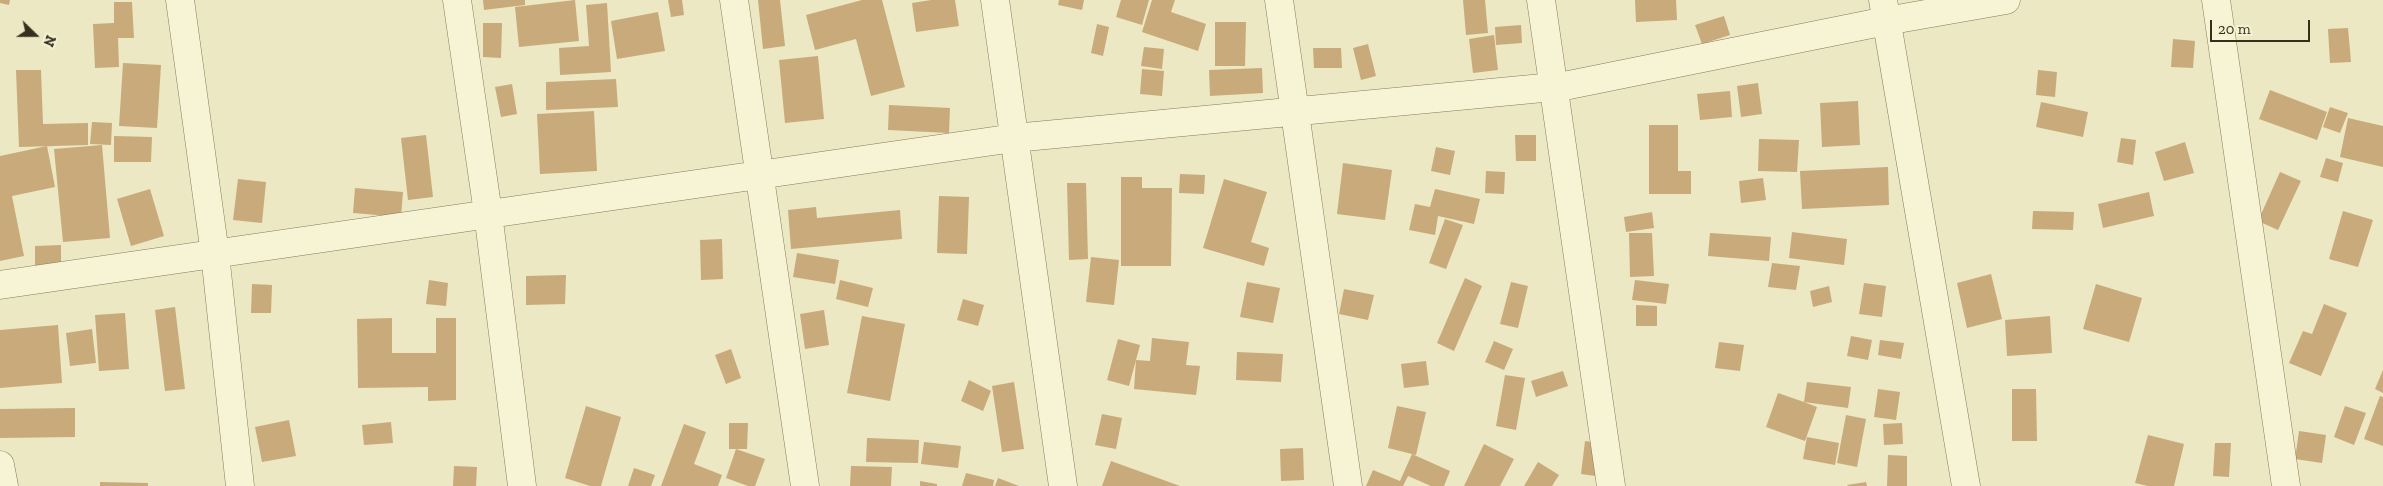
<!DOCTYPE html>
<style>
body{margin:0}
#map{position:relative;width:2383px;height:486px;overflow:hidden;background:#ece8c3;font-family:"Zilla Slab",serif}
canvas{display:block}
.north{position:absolute;left:10px;top:10px;width:50px;height:50px;-webkit-text-stroke:4px #f4f1d3;paint-order:stroke;rotate:112deg;font-size:14px;font-weight:700;line-height:20px;text-align:center;color:#362f1e}
.north::after{content:'';display:block;margin:auto;width:18px;height:22px;background:#362f1e;clip-path:polygon(50% 0,100% 100%,50% 72%,0 100%)}
.scale{position:absolute;left:2210px;top:20px;width:100px;height:22px;box-sizing:border-box;border:2px solid #362f1e;border-top:0;padding-left:6px;font-size:15px;line-height:18px;white-space:nowrap;color:#362f1e;-webkit-text-stroke:4px #f4f1d3;paint-order:stroke}
</style>
<div id="map">
<canvas width="2383" height="486"></canvas>
<div class="north">N</div>
<div class="scale">20 m</div>
</div>
<script>
const ctx = document.querySelector('canvas').getContext('2d');
ctx.lineJoin = 'round';
function paint(path, color) { ctx.fillStyle = color; ctx.fill(path, 'evenodd'); }
const poly = rows => new Path2D(rows.map(r => 'M' + r).join(''));
function trace(path, color, width, dash) { ctx.strokeStyle = color; ctx.lineWidth = width; ctx.lineCap = dash ? 'butt' : 'round'; ctx.setLineDash(dash || []); ctx.stroke(path); }
const building = poly([
 [0,0,10,0,9,5,0,3],
 [483,0,525,0,525,5,484,10],
 [575,0,579,41,519,47,515,7],
 [668,0,682,0,684,15,671,17],
 [758,0,780,0,785,46,763,49],
 [862,0,882,0,905,87,871,96,856,39,815,50,806,15],
 [931,0,955,0,959,26,916,32,912,3],
 [1059,0,1084,0,1082,10,1058,5],
 [1121,0,1149,0,1142,25,1116,17],
 [1152,0,1175,0,1171,12,1206,24,1198,51,1142,32],
 [1463,0,1485,0,1488,33,1466,35],
 [1635,0,1676,0,1677,20,1636,22],
 [114,2,132,2,134,38,118,38,119,67,95,68,93,24,114,23],
 [607,3,611,72,560,75,559,48,589,46,586,5],
 [658,12,665,51,617,59,611,21],
 [1724,16,1730,35,1702,44,1695,25],
 [1215,22,1246,22,1245,66,1215,66],
 [483,23,502,23,501,58,483,57],
 [1097,24,1109,27,1103,56,1091,53],
 [1521,25,1522,43,1496,45,1495,27],
 [2348,28,2351,62,2330,63,2328,29],
 [1494,35,1498,70,1473,73,1469,39],
 [2173,39,2195,41,2193,68,2171,67],
 [1368,44,1376,76,1361,80,1353,48],
 [1144,47,1164,49,1162,69,1141,66],
 [1313,48,1341,48,1342,68,1314,68],
 [818,56,824,119,785,123,779,60],
 [123,63,161,65,157,128,119,126],
 [1262,68,1263,93,1210,96,1209,70],
 [1142,69,1164,71,1162,96,1140,94],
 [16,70,41,70,43,124,88,123,88,145,19,147],
 [2038,70,2057,72,2055,97,2036,95],
 [616,79,618,107,546,110,546,82],
 [1758,83,1762,114,1741,117,1737,86],
 [512,84,517,114,501,117,495,87],
 [2270,90,2327,112,2317,140,2259,119],
 [1730,91,1732,117,1700,120,1697,94],
 [1858,101,1860,145,1822,147,1820,103],
 [2041,102,2088,112,2083,137,2036,127],
 [889,105,950,108,949,133,888,130],
 [2330,107,2348,113,2340,133,2323,127],
 [594,111,597,171,540,174,537,114],
 [2348,118,2383,126,2383,167,2340,157],
 [92,122,112,123,111,145,90,144],
 [1649,125,1678,125,1678,171,1691,171,1691,194,1649,194],
 [426,135,433,197,408,200,401,138],
 [1515,135,1536,135,1536,161,1516,161],
 [114,136,152,137,151,162,114,162],
 [2121,138,2136,140,2133,165,2117,162],
 [1759,139,1799,140,1797,172,1758,171],
 [2185,142,2194,173,2164,181,2155,152],
 [102,145,110,238,63,242,54,149],
 [47,146,55,187,12,196,24,256,0,261,0,156],
 [1436,147,1455,151,1450,175,1431,171],
 [2326,158,2343,163,2338,182,2320,177],
 [1343,163,1392,170,1385,220,1337,214],
 [1888,167,1889,205,1802,209,1800,171],
 [1486,171,1505,172,1504,194,1485,193],
 [2280,172,2301,181,2278,230,2258,221],
 [1180,174,1205,175,1204,194,1179,193],
 [1121,177,1142,177,1142,188,1172,188,1171,266,1121,266],
 [1763,178,1766,200,1741,203,1739,181],
 [238,179,266,182,262,223,233,220],
 [1224,179,1267,192,1251,242,1269,248,1264,266,1203,248],
 [1067,183,1086,183,1088,259,1069,260],
 [355,188,403,192,401,217,353,213],
 [150,189,164,236,131,246,117,199],
 [1435,189,1480,199,1474,224,1438,216,1435,235,1409,230,1415,204,1430,207],
 [2149,192,2154,216,2103,228,2098,204],
 [939,196,969,197,967,254,937,253],
 [816,207,817,218,900,210,902,239,791,249,788,210],
 [2033,211,2074,212,2073,230,2032,229],
 [2343,211,2373,220,2358,267,2329,259],
 [1652,212,1654,228,1626,232,1624,217],
 [1445,219,1463,225,1446,269,1429,263],
 [1792,232,1847,239,1844,265,1789,258],
 [1629,233,1652,233,1654,276,1630,277],
 [1710,233,1771,237,1769,261,1708,256],
 [722,239,723,279,701,280,700,240],
 [61,245,61,265,35,265,35,246],
 [797,253,839,260,835,284,793,277],
 [1091,257,1119,260,1114,305,1086,302],
 [1772,263,1800,266,1796,290,1768,287],
 [1991,274,2002,319,1967,328,1957,283],
 [566,275,565,304,526,305,526,276],
 [1465,278,1482,286,1454,351,1437,343],
 [429,280,448,283,446,306,426,304],
 [840,280,873,288,868,307,836,299],
 [1635,280,1669,284,1666,304,1632,300],
 [1247,282,1280,288,1273,323,1240,317],
 [1511,282,1528,286,1518,328,1500,324],
 [1864,283,1886,286,1882,317,1859,314],
 [252,284,272,285,271,313,251,313],
 [2096,284,2142,298,2129,342,2083,329],
 [1829,286,1832,302,1813,307,1810,291],
 [1344,289,1374,295,1368,320,1339,314],
 [963,299,984,305,978,326,957,320],
 [2324,304,2347,313,2321,376,2289,363,2303,331,2312,334],
 [1636,305,1657,306,1657,326,1636,326],
 [175,307,185,389,165,391,155,310],
 [824,310,829,345,805,349,800,314],
 [125,313,129,369,99,371,95,315],
 [862,316,905,324,890,401,847,393],
 [2050,316,2052,353,2007,356,2005,320],
 [392,318,392,353,436,353,436,318,456,318,456,400,428,401,428,387,358,388,357,319],
 [58,325,62,383,0,388,0,330],
 [92,329,96,363,70,366,66,333],
 [1851,336,1872,340,1868,360,1847,356],
 [1152,338,1189,342,1186,365,1200,366,1196,395,1134,389,1136,360,1129,386,1107,380,1118,339,1140,345,1136,360,1150,361],
 [1880,340,1904,343,1901,359,1878,355],
 [1494,341,1513,349,1504,370,1485,362],
 [1719,342,1744,345,1740,371,1715,368],
 [731,349,741,378,726,384,715,355],
 [1237,352,1283,354,1281,382,1236,380],
 [1426,361,1429,385,1404,388,1401,364],
 [2383,370,2383,393,2375,389],
 [1563,371,1568,386,1536,397,1531,381],
 [1505,375,1525,378,1516,430,1496,426],
 [969,380,991,391,983,411,961,401],
 [1014,382,1024,449,1002,452,992,386],
 [1807,382,1851,387,1848,408,1804,402,1817,407,1805,441,1766,427,1778,393,1804,402],
 [1878,389,1900,392,1896,420,1874,417],
 [2012,389,2036,389,2037,441,2012,441],
 [2380,396,2383,397,2383,446,2364,439],
 [586,406,621,417,601,486,590,486,565,478],
 [1397,406,1426,412,1416,455,1388,448],
 [2345,406,2366,413,2354,445,2334,437],
 [75,408,75,437,0,438,0,409],
 [1102,414,1122,418,1116,449,1095,445],
 [1846,415,1866,419,1857,467,1837,463],
 [289,420,296,456,262,462,255,427],
 [391,422,393,443,364,445,362,425],
 [729,423,748,423,747,449,729,449],
 [1902,423,1903,444,1884,445,1883,424],
 [684,424,706,432,694,464,722,475,718,486,661,486],
 [2299,431,2326,435,2322,463,2295,459],
 [2148,435,2184,444,2174,486,2148,486,2135,483],
 [1807,437,1839,443,1835,465,1803,459],
 [867,438,919,440,918,463,866,462],
 [1585,441,1606,444,1603,477,1581,474],
 [924,442,961,446,958,468,921,464],
 [2215,443,2231,443,2229,477,2213,476],
 [1484,444,1514,459,1500,486,1464,486],
 [1303,448,1304,480,1281,481,1280,449],
 [736,449,765,459,755,486,748,486,726,478],
 [1412,454,1450,471,1444,486,1431,486,1408,476,1403,486,1366,486,1373,470,1400,481],
 [1888,455,1907,456,1907,486,1887,486],
 [1111,461,1180,486,1102,486],
 [1538,462,1559,475,1552,486,1524,486],
 [454,466,477,467,476,486,453,486],
 [851,466,892,467,891,486,850,486],
 [634,468,655,475,651,486,628,486],
 [966,473,994,480,993,486,962,486],
 [998,478,1019,486,995,486],
 [920,481,937,484,937,486,920,486],
 [100,482,148,483,148,486,100,486],
 [1866,482,1867,486,1848,486,1847,485]
]);
const street = poly([
 [180,0,215,254,240,486],
 [457,0,488,213,522,486],
 [734,0,805,486],
 [995,0,1063,486],
 [1279,0,1348,486],
 [1541,0,1611,486],
 [1883,0,1966,486],
 [2216,0,2286,486],
 [0,285,1014,138,1564,86,1886,21,2006,0],
 [0,465,4,486]
]);
paint(building, '#c9aa7b');
trace(street, '#867a5b', 29);
trace(street, '#f7f4d6', 28);
</script>
